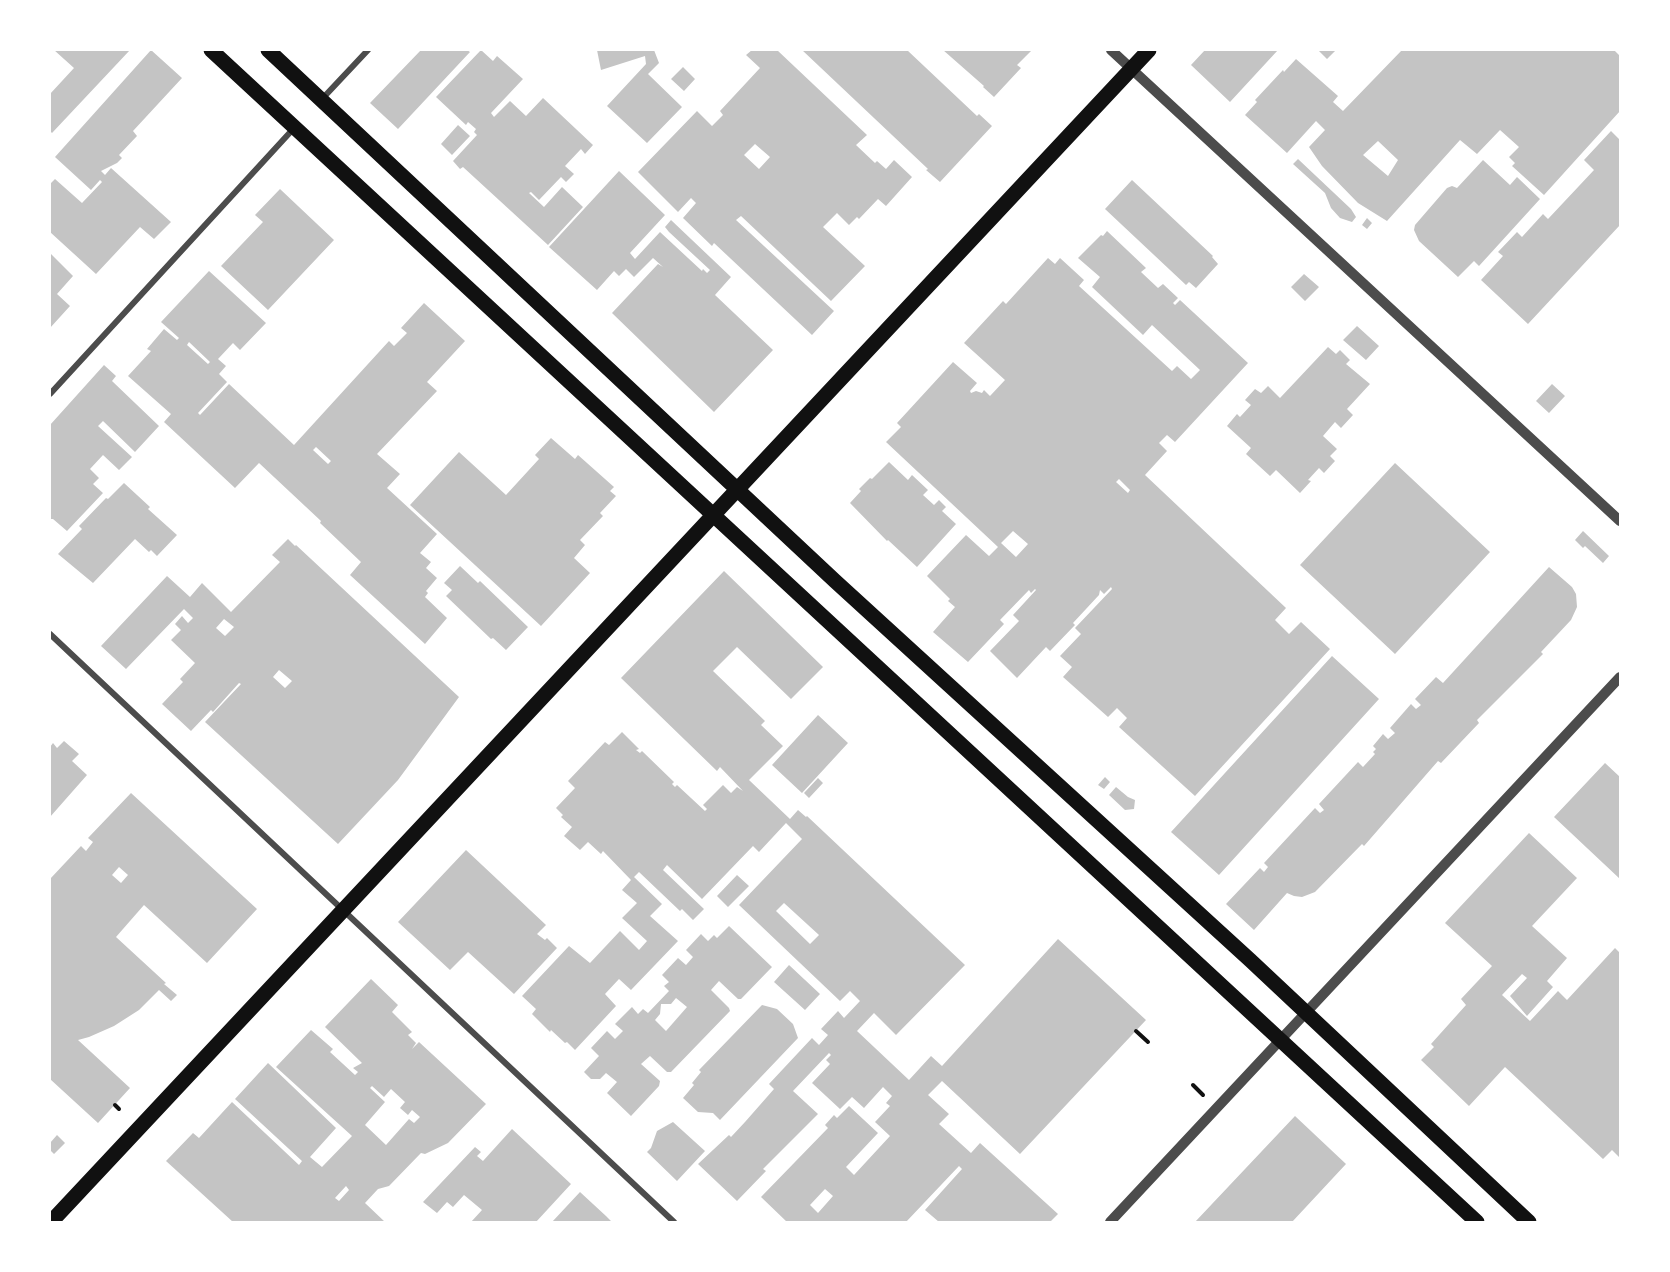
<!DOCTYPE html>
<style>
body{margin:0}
#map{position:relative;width:1670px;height:1272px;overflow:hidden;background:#fff;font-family:Poppins,sans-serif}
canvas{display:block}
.frame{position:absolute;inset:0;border:51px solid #fff;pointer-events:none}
</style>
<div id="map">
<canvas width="1670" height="1272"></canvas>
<div class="frame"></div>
</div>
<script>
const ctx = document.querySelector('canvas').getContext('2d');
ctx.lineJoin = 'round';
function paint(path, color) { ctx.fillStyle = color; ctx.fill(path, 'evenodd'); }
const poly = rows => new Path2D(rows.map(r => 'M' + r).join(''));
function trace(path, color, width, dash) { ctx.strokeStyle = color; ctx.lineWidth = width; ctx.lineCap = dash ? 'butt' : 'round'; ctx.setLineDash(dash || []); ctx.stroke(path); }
const building = poly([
 [54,50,130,50,52,133,50,131,50,94,74,68],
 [151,50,182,78,133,131,137,136,119,155,122,158,117,163,101,171,105,175,111,168,171,222,154,239,140,227,96,274,50,232,50,184,55,179,82,203,102,182,100,180,91,190,55,157],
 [421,50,467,50,470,52,398,129,370,103],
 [481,50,493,61,497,56,523,79,491,113,494,117,510,101,526,116,543,98,593,145,585,154,581,149,565,166,574,174,566,182,561,177,539,200,531,192,529,193,544,207,562,187,583,207,548,245,463,167,460,169,453,161,477,135,474,132,476,129,468,122,466,125,436,97],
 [597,50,654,50,659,63,648,74,682,107,647,143,607,106,646,64,645,56,601,70],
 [752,50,777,50,867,135,856,145,875,163,877,161,886,169,894,160,912,177,886,206,878,199,859,219,857,217,849,225,837,213,823,227,865,266,831,301,741,216,736,220,834,311,812,335,714,243,712,246,683,218,696,203,691,198,678,212,638,172,697,111,712,126,723,115,720,111,760,68,746,55],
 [755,144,770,157,759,169,744,155],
 [802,50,907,50,977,116,979,114,992,126,940,182,926,170,928,169],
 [943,50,1032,50,1017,65,1021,68,994,97,983,87,984,86],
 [1205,50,1278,50,1230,102,1191,65],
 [1318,50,1336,50,1327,59],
 [1402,50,1614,50,1620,56,1620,111,1544,195,1512,166,1515,163,1509,157,1519,147,1500,130,1477,154,1460,140,1387,221,1358,203,1322,166,1309,147,1325,130,1316,121,1287,153,1245,115,1257,102,1255,100,1283,70,1284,72,1296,59,1338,96,1333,102,1343,111],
 [1378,141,1398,160,1388,176,1363,155],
 [683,67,695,79,684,91,671,79],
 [458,125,470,136,452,155,441,144],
 [1611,131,1620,140,1620,225,1528,324,1481,280,1503,256,1498,252,1517,232,1522,237,1543,214,1548,219,1594,170,1584,160],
 [1298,159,1351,209,1356,217,1352,222,1340,218,1331,208,1325,193,1293,164],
 [1483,160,1510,185,1517,177,1540,199,1479,266,1474,261,1458,277,1419,241,1414,230,1415,225,1447,188,1452,186,1457,188],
 [619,171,665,215,630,253,635,259,660,232,702,271,703,269,707,273,710,270,669,232,665,227,671,220,731,277,715,295,773,350,714,412,612,313,658,264,663,267,653,258,634,277,626,269,619,276,614,271,597,290,549,247],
 [1132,180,1213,256,1212,257,1218,264,1196,288,1189,282,1186,285,1105,209],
 [280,189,334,240,268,310,221,266,263,222,255,215],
 [1367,218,1372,223,1367,229,1362,225],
 [1107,231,1146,268,1141,272,1158,288,1163,284,1178,298,1173,303,1175,305,1180,300,1248,363,1175,442,1167,435,1159,443,1167,451,1145,475,1286,608,1275,620,1289,634,1301,622,1330,649,1195,796,1119,727,1127,718,1117,708,1108,717,1063,677,1072,667,1060,656,1081,634,1075,628,1112,589,1111,587,1104,594,1100,590,1099,595,1073,623,1075,625,1050,651,1046,647,1017,678,990,651,1019,621,1013,615,1036,590,1035,589,1031,593,1029,590,1000,620,1004,624,968,662,933,632,955,607,948,601,950,599,927,576,966,535,989,556,998,547,886,442,901,427,897,423,953,362,977,383,970,391,971,393,976,391,982,393,984,390,990,396,1005,380,964,343,1003,301,1006,304,1048,258,1055,264,1060,258,1084,280,1079,286,1172,371,1177,366,1191,379,1200,370,1152,325,1143,335,1092,287,1100,277,1078,258,1101,235,1103,236],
 [1119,479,1130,490,1128,493,1116,482],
 [1013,531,1028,544,1016,557,1001,543],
 [50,253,73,276,57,294,70,306,50,328],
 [209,271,266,323,240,350,233,343,218,359,226,366,219,374,227,382,198,413,200,415,229,384,294,445,389,341,394,346,407,333,401,328,424,303,465,341,427,382,437,391,377,454,400,474,387,488,437,534,420,553,431,562,426,568,437,578,426,591,428,593,425,597,447,618,425,644,350,575,361,562,320,523,321,521,259,463,235,488,164,422,171,414,128,376,151,351,147,349,164,329,177,340,179,338,161,322],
 [189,342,210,362,208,364,187,345],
 [316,447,331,461,328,464,313,450],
 [1304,274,1319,287,1305,301,1291,287],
 [1357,326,1379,346,1366,360,1343,340],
 [1328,347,1336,354,1340,350,1350,360,1346,364,1370,384,1347,409,1353,415,1341,428,1335,422,1323,436,1337,449,1330,456,1335,461,1324,473,1319,468,1308,480,1311,481,1300,493,1276,470,1270,476,1246,454,1251,448,1227,426,1237,414,1240,417,1251,405,1245,400,1255,389,1261,393,1268,386,1280,398],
 [104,365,116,376,112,381,159,426,135,452,103,421,98,426,132,457,119,470,103,455,90,469,99,478,93,484,103,493,67,531,53,519,50,519,50,425],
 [1552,384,1565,396,1549,413,1536,401],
 [551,438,575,459,578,455,614,487,610,491,616,496,600,513,603,516,580,540,585,545,574,558,590,573,541,626,410,505,459,452,506,495,539,459,535,455],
 [889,462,908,480,912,475,928,490,923,495,934,505,939,500,946,507,942,511,956,524,917,567,888,540,887,541,850,503,861,491,859,489,870,478,872,479],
 [1395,463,1490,552,1395,654,1300,565],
 [124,483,150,507,148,509,177,535,157,556,151,550,149,552,135,539,93,583,58,554,82,529,79,526,106,498,108,499],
 [1583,531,1609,556,1603,563,1585,546,1583,548,1575,540],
 [288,539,295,546,296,545,459,697,398,780,338,844,205,722,241,684,239,683,213,712,211,710,191,731,162,704,183,682,180,679,195,663,171,640,181,630,175,624,182,616,188,623,193,618,184,609,126,669,101,646,167,576,190,597,202,583,231,612,280,562,272,555],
 [224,619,234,627,225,636,216,628],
 [279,670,292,681,285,688,273,677],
 [460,566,478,583,480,581,528,627,506,650,493,638,491,639,446,596,452,590,444,583],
 [1549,567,1572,587,1576,594,1577,607,1571,620,1541,652,1543,654,1477,720,1479,723,1441,763,1438,761,1364,846,1362,844,1315,892,1302,897,1294,896,1287,893,1254,930,1226,904,1260,868,1264,872,1268,867,1264,863,1315,808,1320,813,1324,810,1319,804,1358,762,1363,767,1375,754,1373,752,1376,749,1373,746,1383,734,1388,739,1395,733,1390,728,1411,704,1416,709,1421,705,1415,699,1436,677,1443,683],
 [724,571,823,667,791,699,737,647,713,671,765,721,761,725,783,746,749,780,790,819,798,810,806,817,807,816,965,965,896,1035,874,1013,857,1031,909,1080,931,1056,942,1066,1058,939,1146,1020,1020,1154,942,1081,928,1095,949,1114,939,1124,971,1153,980,1143,1058,1214,1050,1222,939,1222,925,1210,962,1169,959,1166,906,1222,787,1222,761,1197,828,1128,825,1125,834,1115,837,1118,849,1106,878,1133,846,1167,854,1175,890,1136,875,1122,890,1106,886,1103,892,1096,883,1087,864,1108,852,1097,840,1109,812,1083,830,1064,826,1060,831,1055,829,1053,793,1091,818,1114,763,1169,766,1171,737,1201,698,1164,729,1135,731,1137,745,1122,774,1089,769,1084,812,1038,819,1045,828,1035,821,1029,838,1011,844,1018,860,1001,850,991,840,1001,739,905,802,839,786,823,759,852,753,846,702,899,667,865,663,870,704,909,693,920,682,909,680,911,639,872,634,877,662,904,650,916,678,941,631,990,619,979,605,994,616,1006,575,1050,567,1042,565,1043,551,1030,550,1032,532,1014,536,1009,522,996,569,946,590,963,620,931,639,950,647,941,622,918,637,903,622,890,631,880,603,851,601,854,588,842,580,850,564,836,572,827,561,817,563,815,556,808,575,788,568,781,605,742,609,745,622,732,639,749,636,750,640,753,642,751,674,782,672,784,675,787,677,785,705,811,707,809,703,805,723,785,731,793,737,787,743,791,720,767,717,771,621,678],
 [784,903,819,935,810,944,776,911],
 [825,1189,833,1196,818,1213,810,1205],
 [1332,656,1379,699,1219,875,1171,832],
 [818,715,848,743,802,793,772,765],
 [64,741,79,754,72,761,87,775,50,817,50,747,53,743,57,748],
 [1605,763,1620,777,1620,879,1554,817],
 [1105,777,1110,782,1104,789,1098,785],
 [818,778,823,783,809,798,804,793],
 [1116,787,1128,797,1135,800,1134,809,1125,810,1109,795],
 [131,793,257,909,207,963,144,905,116,937,166,983,164,984,177,995,171,1001,159,990,139,1010,114,1026,89,1037,78,1040,130,1088,98,1123,50,1079,50,879,81,846,86,851,93,842,88,838],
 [119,867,128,875,121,883,112,875],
 [1529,833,1577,878,1532,926,1567,958,1547,981,1553,987,1527,1016,1510,996,1527,978,1522,974,1502,995,1530,1021,1558,991,1567,1000,1615,948,1620,953,1620,1158,1612,1150,1603,1159,1505,1067,1469,1106,1421,1060,1434,1047,1431,1044,1466,1005,1461,999,1492,966,1445,923],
 [466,850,546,925,537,934,545,940,547,938,557,948,514,994,468,952,450,970,398,922],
 [737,875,749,886,728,907,717,896],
 [729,926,772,967,741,999,738,999,719,981,711,990,729,1008,730,1011,671,1072,667,1072,650,1056,641,1064,660,1081,659,1086,631,1116,607,1093,617,1082,606,1073,600,1079,591,1079,584,1072,599,1056,591,1048,607,1031,615,1039,623,1031,615,1024,632,1007,638,1014,643,1009,648,1013,669,991,664,986,669,982,662,975,678,958,686,965,693,957,686,950,701,934,708,941,714,935,717,938],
 [676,998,687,1007,666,1031,655,1020,660,1014,661,1004,671,1004],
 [789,965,820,994,805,1010,774,982],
 [371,979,398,1005,392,1012,412,1032,408,1035,416,1043,412,1049,419,1042,486,1104,448,1143,425,1154,421,1153,389,1186,378,1189,365,1203,385,1222,233,1222,166,1161,193,1133,199,1138,232,1102,299,1165,302,1161,235,1099,268,1063,336,1128,310,1157,322,1167,352,1136,276,1067,311,1030,333,1049,330,1052,355,1075,358,1072,353,1068,362,1063,325,1027],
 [372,1086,384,1097,391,1089,405,1102,400,1108,408,1115,412,1110,420,1117,414,1123,409,1119,386,1145,365,1125,385,1102,370,1088],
 [346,1186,349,1190,339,1201,335,1198],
 [762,1005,777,1009,793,1024,798,1038,720,1120,713,1113,698,1112,683,1098,694,1085,692,1083,701,1072,699,1070],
 [1295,1116,1346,1164,1292,1222,1195,1222],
 [673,1122,705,1151,677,1181,647,1152,651,1148,657,1131],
 [512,1129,571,1184,536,1222,471,1222,482,1210,464,1195,453,1207,447,1202,437,1213,423,1202,475,1147,481,1152,477,1156,483,1161],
 [57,1135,65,1143,54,1154,50,1150,50,1143],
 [580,1192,606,1216,612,1222,552,1222]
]);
const path = poly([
 [1136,1031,1148,1042],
 [1193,1085,1203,1095],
 [115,1105,119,1109]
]);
const minor = poly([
 [322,99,368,50],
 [50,394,295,127],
 [50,634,674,1222]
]);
const tertiary = poly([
 [1111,50,1620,521],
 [1110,1222,1620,677]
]);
const primary = poly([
 [211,50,1477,1222],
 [268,50,835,581,1250,960,1529,1222],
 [51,1222,1149,50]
]);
paint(building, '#c4c4c4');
trace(path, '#111', 4);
trace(minor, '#4c4c4c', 6);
trace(tertiary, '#4c4c4c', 10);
trace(primary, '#111', 15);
</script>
